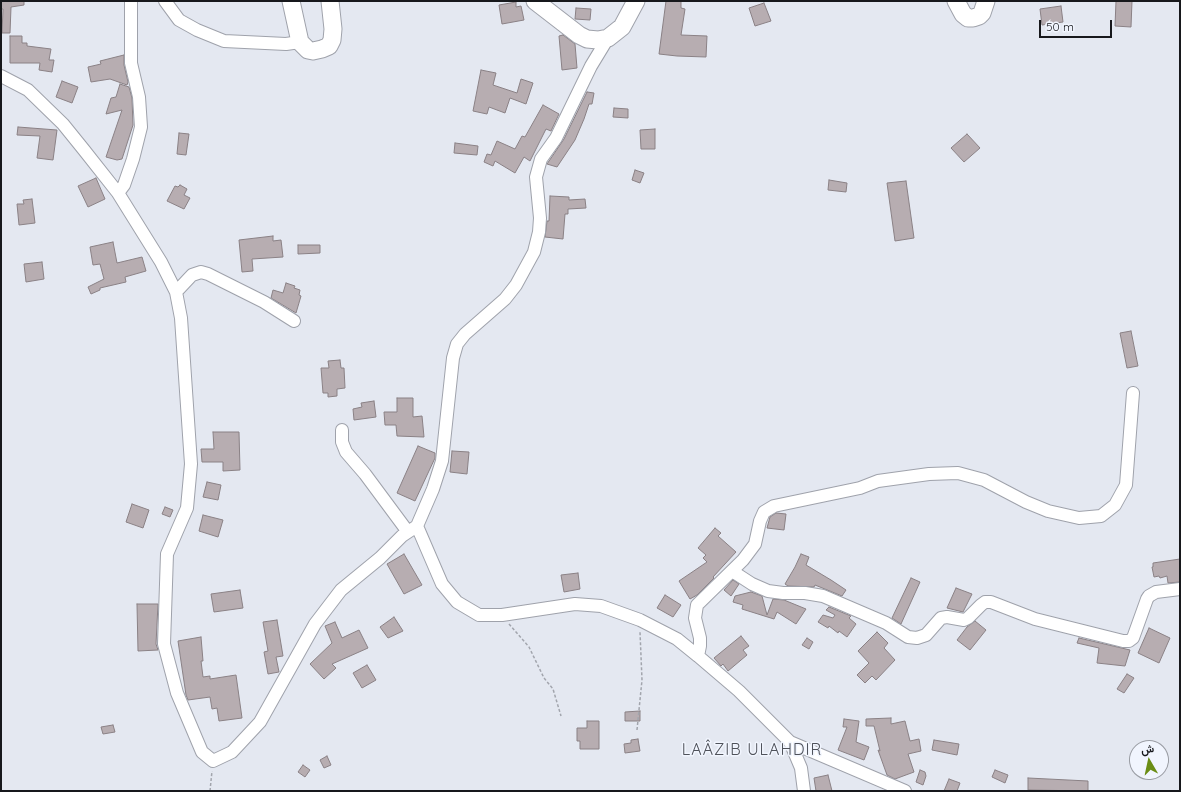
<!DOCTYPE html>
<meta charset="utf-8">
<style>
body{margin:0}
#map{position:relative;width:1181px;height:792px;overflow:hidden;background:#e4e8f1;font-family:Quicksand,Vazirmatn,sans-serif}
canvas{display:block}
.frame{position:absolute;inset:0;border:2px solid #17181c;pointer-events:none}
.north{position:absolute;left:1129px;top:740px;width:40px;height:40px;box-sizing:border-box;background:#f1f5fe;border:1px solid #9a9da4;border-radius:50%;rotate:351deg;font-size:11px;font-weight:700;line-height:16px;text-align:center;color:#17181c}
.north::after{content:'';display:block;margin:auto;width:14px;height:18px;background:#6a8d15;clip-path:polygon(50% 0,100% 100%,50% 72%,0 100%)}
.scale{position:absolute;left:1039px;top:20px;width:73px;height:18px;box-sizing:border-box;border:2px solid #17181c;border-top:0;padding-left:5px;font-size:12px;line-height:14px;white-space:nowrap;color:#17181c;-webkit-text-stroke:3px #f1f5fe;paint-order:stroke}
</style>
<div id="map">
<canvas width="1181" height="792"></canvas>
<div class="frame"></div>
<div class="north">ش</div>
<div class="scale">50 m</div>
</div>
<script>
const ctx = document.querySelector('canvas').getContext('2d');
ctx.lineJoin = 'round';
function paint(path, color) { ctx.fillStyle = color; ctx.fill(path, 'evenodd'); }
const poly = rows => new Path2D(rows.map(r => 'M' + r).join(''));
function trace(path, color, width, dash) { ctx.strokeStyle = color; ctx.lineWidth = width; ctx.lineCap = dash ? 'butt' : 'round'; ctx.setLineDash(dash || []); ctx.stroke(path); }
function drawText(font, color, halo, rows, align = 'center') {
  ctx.font = font + ' Quicksand,sans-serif'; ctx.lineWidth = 3; ctx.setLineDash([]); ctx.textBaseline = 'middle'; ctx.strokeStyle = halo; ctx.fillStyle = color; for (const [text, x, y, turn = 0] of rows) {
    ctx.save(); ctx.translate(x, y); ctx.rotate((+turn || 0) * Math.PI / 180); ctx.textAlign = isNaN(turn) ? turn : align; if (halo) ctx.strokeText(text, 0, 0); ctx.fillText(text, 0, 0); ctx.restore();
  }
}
const building = poly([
 [1,1,24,1,24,5,11,7,10,33,2,33,3,9,1,9,1,1],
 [666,1,681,1,681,8,685,9,681,35,707,36,706,57,677,56,659,54,666,1],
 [1116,1,1132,1,1131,27,1115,26,1116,1],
 [516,2,516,7,521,6,524,20,502,24,499,5,516,2],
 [764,3,771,21,755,26,749,8,764,3],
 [1061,6,1063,22,1042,25,1040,9,1061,6],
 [576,8,591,9,590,20,575,19,576,8],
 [563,35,575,44,577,68,562,70,559,36,563,35],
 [10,36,22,36,22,43,27,43,27,46,51,49,49,60,54,60,52,72,39,70,40,63,10,63,10,36],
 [124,55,124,65,128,82,127,85,110,79,91,82,88,67,101,64,100,61,124,55],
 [481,70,496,73,493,85,517,93,521,79,533,83,526,104,510,98,505,113,489,107,487,114,473,111,481,70],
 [62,81,78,87,72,103,56,97,62,81],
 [120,84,129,87,132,98,133,125,122,159,117,160,106,157,122,110,106,114,111,98,116,97,120,84],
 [587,92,594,93,592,104,589,104,584,119,575,140,557,167,547,164,564,139,587,92],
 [543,105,559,114,551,131,546,129,530,161,524,157,515,173,495,161,493,166,484,162,487,154,491,155,497,141,515,149,522,136,525,137,543,105],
 [614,108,628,109,628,118,613,117,614,108],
 [18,127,57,130,53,160,37,158,40,136,17,135,18,127],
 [655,129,655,149,641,149,640,130,655,129],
 [179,133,189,134,186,155,177,154,179,133],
 [967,134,980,148,964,162,951,148,967,134],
 [455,143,478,146,477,155,454,153,455,143],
 [635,170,644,173,640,183,632,180,635,170],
 [96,178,105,199,88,207,78,186,96,178],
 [829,180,847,183,846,192,828,190,829,180],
 [906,181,914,238,895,241,887,183,906,181],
 [180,185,187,189,184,195,190,198,184,209,167,201,175,186,178,187,180,185],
 [550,196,569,197,569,200,585,199,586,208,568,209,568,214,565,214,563,239,545,237,547,221,549,221,550,196],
 [32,199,35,223,19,225,17,204,24,204,23,200,32,199],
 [273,236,273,241,281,240,283,257,252,259,253,271,242,272,239,240,273,236],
 [113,242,117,263,142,257,146,271,125,277,126,282,100,288,100,290,91,294,88,287,104,279,100,264,93,265,90,247,113,242],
 [298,245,320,245,320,253,298,254,298,245],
 [42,262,44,279,26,282,24,264,42,262],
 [286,283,295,286,294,288,300,290,299,295,301,296,296,313,271,298,273,290,283,293,286,283],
 [1131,331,1138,366,1127,368,1120,333,1131,331],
 [340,360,341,368,344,368,345,388,337,389,337,396,328,397,328,393,323,393,321,368,329,368,328,361,340,360],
 [397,398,413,398,413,417,422,416,424,437,397,436,396,425,385,425,384,412,397,412,397,398],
 [374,401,376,417,354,420,353,409,362,407,361,403,374,401],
 [213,432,239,432,240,470,223,471,223,462,202,462,201,449,214,449,213,432],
 [418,446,435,453,435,458,415,501,397,493,418,446],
 [452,451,469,452,467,474,450,472,452,451],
 [207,482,221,485,218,500,203,497,207,482],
 [132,504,149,510,143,528,126,522,132,504],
 [165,507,173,510,170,517,162,514,165,507],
 [776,513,786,514,784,530,767,528,770,517,776,513],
 [203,515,223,520,218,537,199,531,203,515],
 [715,528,721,533,718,536,736,552,713,577,714,578,697,595,690,599,679,581,707,562,703,558,706,555,698,548,715,528],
 [404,554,422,585,404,594,387,564,404,554],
 [801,554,809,557,806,565,831,580,846,590,842,596,815,585,814,587,788,586,785,584,795,567,801,554],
 [1180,559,1180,582,1168,583,1167,576,1160,578,1159,576,1154,577,1152,567,1153,567,1153,563,1180,559],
 [578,573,580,589,564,592,561,575,578,573],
 [911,578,920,582,901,624,892,618,911,578],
 [733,580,739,584,731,596,724,590,733,580],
 [956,588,972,594,963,612,947,608,956,588],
 [240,590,243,608,214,612,211,594,240,590],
 [751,592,762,596,767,615,773,599,784,600,806,609,796,624,777,612,774,619,742,609,743,605,733,602,735,596,751,592],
 [665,595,681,605,673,617,657,608,665,595],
 [137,604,158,604,156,644,158,650,138,651,137,604],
 [829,607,851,616,849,618,856,624,847,637,839,631,838,633,829,626,828,628,818,622,823,615,833,618,835,615,826,610,829,607],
 [394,617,403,631,388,638,380,627,394,617],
 [277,620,283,656,276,657,279,672,268,674,264,652,268,651,263,622,277,620],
 [975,621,986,630,970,650,957,640,967,627,975,621],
 [335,622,342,638,359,630,368,648,332,664,336,668,324,679,310,664,332,643,325,626,335,622],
 [1149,628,1170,638,1159,663,1138,653,1149,628],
 [877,632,888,643,884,648,895,660,876,680,872,676,865,683,857,675,869,663,858,651,877,632],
 [741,636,749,646,743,650,747,655,728,671,723,664,721,666,714,658,741,636],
 [201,637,203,661,201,661,203,677,210,676,210,679,236,675,242,718,219,721,217,708,212,709,210,697,188,700,186,695,178,641,201,637],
 [807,638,813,642,809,649,802,645,807,638],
 [1079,638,1130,650,1125,666,1097,663,1099,648,1077,643,1079,638],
 [367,665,376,680,362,688,353,673,367,665],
 [1127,674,1134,678,1124,693,1117,689,1127,674],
 [640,711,640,721,625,721,625,712,640,711],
 [891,718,891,724,905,721,910,741,919,739,921,751,908,754,914,772,895,779,887,775,878,750,880,751,874,726,866,726,866,719,891,718],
 [844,719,859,721,856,742,869,747,864,760,838,750,847,727,843,727,844,719],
 [587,721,599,721,599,749,580,749,580,741,577,741,577,728,587,728,587,721],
 [113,725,115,732,103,734,101,727,113,725],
 [638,739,640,751,625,753,624,744,631,743,631,740,638,739],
 [934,740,959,744,957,755,932,750,934,740],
 [327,756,331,765,324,768,320,760,327,756],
 [303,765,310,770,305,777,298,772,303,765],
 [920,770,925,772,926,776,923,785,916,782,920,770],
 [995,770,1008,775,1005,783,992,777,995,770],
 [828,775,832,791,816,791,814,778,828,775],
 [1028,778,1088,781,1088,791,1028,790,1028,778],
 [949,779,960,783,957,791,944,791,949,779]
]);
const path = poly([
 [509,624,529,647,544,678,553,689,561,716],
 [637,730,642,680,640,632],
 [210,791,212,771]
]);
const minor = poly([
 [165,1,179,20,197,30,224,41,286,44,300,42],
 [608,38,591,66,556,138,541,159,536,177,540,218,539,232,534,252,516,285,505,299,465,334,457,344,453,358,442,461,433,489,417,526,442,584,457,602,479,615,502,615,575,604,601,606,640,620,677,639,698,656,739,691,790,742,905,791],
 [1,76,28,90,63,124,84,150,118,193,161,262,176,292,181,318,191,464,187,508,167,554,164,644,177,693,202,752,213,761,232,752,260,722,315,624,341,590,380,558,402,536,417,526],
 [118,193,124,185,133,159,141,127,139,97,131,63,131,1],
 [176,292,192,275,201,272,208,274,264,302,294,321],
 [342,430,342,442,346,452,365,474,408,532],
 [732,571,752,584,768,591,783,593,805,593,823,596,886,623,908,637,917,638,926,635,941,618,947,617,964,620,968,618,981,605,985,602,991,602,1035,619,1123,641,1129,641,1133,638,1147,599,1149,596,1156,592,1180,589],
 [698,656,700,646,700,638,695,618,697,605,743,560,755,544,760,521,764,512,774,506,860,488,878,481,929,474,958,473,984,480,1026,502,1048,511,1079,518,1101,516,1115,505,1126,485,1133,393],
 [790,742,801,768,804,791]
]);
const secondary = poly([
 [291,1,300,42,308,50,313,51,322,49,329,46,332,40,333,29,330,1],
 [535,1,579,35,587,39,598,40,608,38,622,27,636,1],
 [956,1,963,14,968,18,973,18,979,16,982,13,986,1]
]);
const quarterNames = [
 ["LAÂZIB ULAHDIR",752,750]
];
paint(building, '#b7adb1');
trace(building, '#8a8185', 1);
trace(minor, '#9fa2ab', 14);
trace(secondary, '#9fa2ab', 19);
trace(path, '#a2a5ad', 1.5, [3, 2]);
trace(minor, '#fff', 12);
trace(secondary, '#fff', 17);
ctx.letterSpacing = '1px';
drawText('16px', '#4f525a', '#f1f5fe', quarterNames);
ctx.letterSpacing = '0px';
</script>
